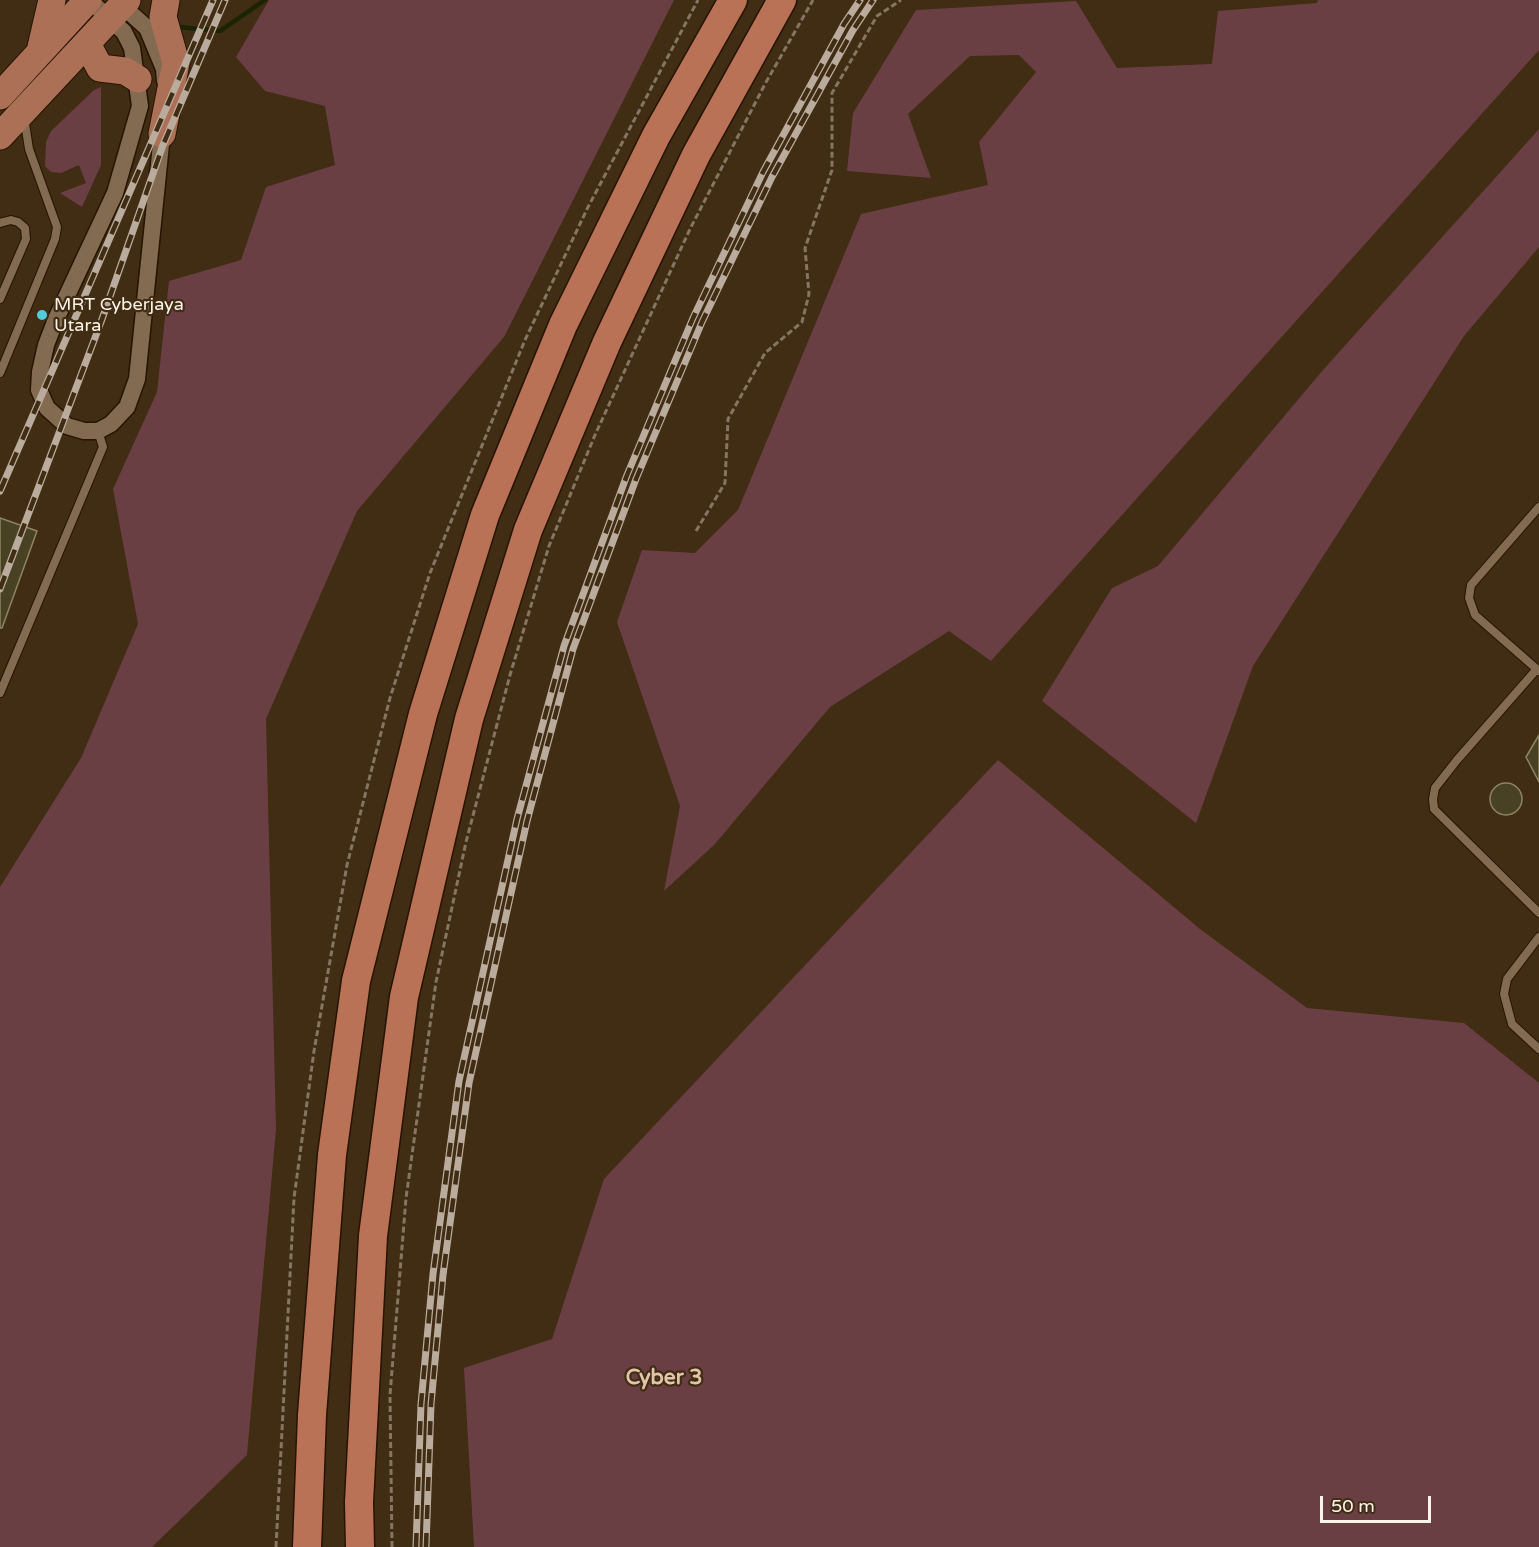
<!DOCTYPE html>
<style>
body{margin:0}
#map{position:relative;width:1539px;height:1547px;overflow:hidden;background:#412c14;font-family:"Varela Round",sans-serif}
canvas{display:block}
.scale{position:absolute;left:1320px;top:1496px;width:111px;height:27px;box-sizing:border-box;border:3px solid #fef3e8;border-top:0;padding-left:8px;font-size:18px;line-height:21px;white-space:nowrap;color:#fef3e8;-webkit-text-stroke:4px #412c14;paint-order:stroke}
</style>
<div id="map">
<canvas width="1539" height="1547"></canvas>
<div class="scale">50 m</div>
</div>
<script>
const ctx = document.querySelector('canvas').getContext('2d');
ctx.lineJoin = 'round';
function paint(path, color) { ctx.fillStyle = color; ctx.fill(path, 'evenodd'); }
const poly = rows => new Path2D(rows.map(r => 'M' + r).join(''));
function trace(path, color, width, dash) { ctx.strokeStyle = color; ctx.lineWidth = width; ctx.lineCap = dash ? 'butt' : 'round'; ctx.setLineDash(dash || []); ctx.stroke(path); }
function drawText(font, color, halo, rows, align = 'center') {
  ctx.font = font + ' "Varela Round",sans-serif'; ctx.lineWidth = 4.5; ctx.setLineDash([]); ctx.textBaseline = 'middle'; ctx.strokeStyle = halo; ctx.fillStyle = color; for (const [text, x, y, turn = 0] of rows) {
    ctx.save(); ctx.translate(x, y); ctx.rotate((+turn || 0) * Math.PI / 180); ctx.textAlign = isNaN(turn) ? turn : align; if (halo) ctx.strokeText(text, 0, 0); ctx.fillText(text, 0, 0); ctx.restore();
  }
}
const green = poly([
 [269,0,674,0,504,337,357,511,266,719,276,1129,247,1455,152,1547,0,1547,0,887,81,758,138,624,113,489,157,392,169,281,241,260,266,187,335,165,325,106,265,91,236,57],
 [1318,0,1539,0,1539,50,991,661,949,631,830,707,715,844,664,891,680,806,617,622,642,550,695,553,738,510,861,214,988,185,979,142,1036,72,1019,55,970,56,908,114,931,178,847,171,853,113,916,10,1076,1,1117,68,1212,64,1218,11,1317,3],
 [101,87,101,165,82,207,60,193,86,183,79,165,61,173,51,172,45,166,46,142,51,131,94,90],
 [1539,129,1539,247,1464,336,1253,666,1196,823,1042,701,1112,588,1158,566,1323,370],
 [998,760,1200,929,1307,1008,1464,1023,1539,1083,1539,1547,474,1547,464,1368,552,1339,604,1179]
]);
const stream = poly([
 [179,27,220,31,265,0]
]);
const building = poly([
 [0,518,37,531,2,628,0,628,0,518],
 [1539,735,1539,782,1526,757,1539,735],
 '1490 799a16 16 0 1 1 32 0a16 16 0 1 1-32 0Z'
]);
const path = poly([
 [696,531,725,483,728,419,765,353,802,322,809,294,805,248,832,170,832,93,877,16,901,0],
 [276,1547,294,1198,314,1051,347,865,390,698,430,573,525,340,588,207,698,0],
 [392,1547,390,1395,406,1198,436,982,466,842,510,675,549,546,595,435,690,229,765,84,813,0]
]);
const service = poly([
 [0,223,11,220,18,222,25,228,26,239,0,299],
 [0,373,55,239,57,227,29,149,24,117],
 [1539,507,1471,585,1469,598,1475,615,1539,671],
 [1537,669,1457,760,1435,788,1433,799,1434,809,1539,913],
 [0,693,103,447,98,431],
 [1539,937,1507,979,1504,994,1512,1024,1539,1049]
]);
const minor = poly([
 [89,0,124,32,132,48,140,106,115,193,56,319,46,345,40,372,39,390,47,408,67,426,84,431,98,431,111,424,127,407,137,379,163,125],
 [117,1,147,28,164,69,165,81]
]);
const primary = poly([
 [87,44,100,68,125,71,138,79],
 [41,47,52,0],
 [0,96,88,0],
 [162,134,176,63,163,17,166,0],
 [0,136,127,0]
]);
const trunk = poly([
 [307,1547,312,1415,332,1155,356,981,423,714,485,515,563,325,656,136,733,0],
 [360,1547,359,1502,373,1236,404,997,469,719,528,530,607,342,696,155,782,0]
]);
const rail = poly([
 [0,491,213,0],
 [0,589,101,322,163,145,225,0],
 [416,1547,421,1404,433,1274,459,1081,517,819,564,646,627,475,693,318,763,172,844,24,860,0],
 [426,1547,431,1404,443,1275,469,1083,527,821,573,649,636,479,702,322,772,177,853,30,873,0]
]);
const markers = [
 [42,315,6,"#54cadd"]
];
const poiNames = [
 ["MRT Cyberjaya",54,305],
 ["Utara",54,326]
];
const quarterNames = [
 ["Cyber 3",664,1378]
];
paint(green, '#6a3f44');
trace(stream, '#1a2404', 4.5);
paint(building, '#494123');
trace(building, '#8d8564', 1.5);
trace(service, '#271400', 10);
trace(minor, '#271400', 19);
trace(primary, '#271400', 29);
trace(trunk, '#271400', 31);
trace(path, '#867562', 3, [6, 3]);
trace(service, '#836b52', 8);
trace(minor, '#836b52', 16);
trace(primary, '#ac7056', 27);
trace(trunk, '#ba7257', 28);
trace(rail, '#baac9c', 7);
trace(rail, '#412c14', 4.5, [14]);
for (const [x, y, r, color] of markers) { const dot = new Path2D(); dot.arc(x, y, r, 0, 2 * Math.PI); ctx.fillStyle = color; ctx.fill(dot); trace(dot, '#412c14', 2); }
drawText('18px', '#fef3e8', '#412c14', poiNames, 'left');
drawText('bold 21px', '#e1c6ab', '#412c14', quarterNames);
</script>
